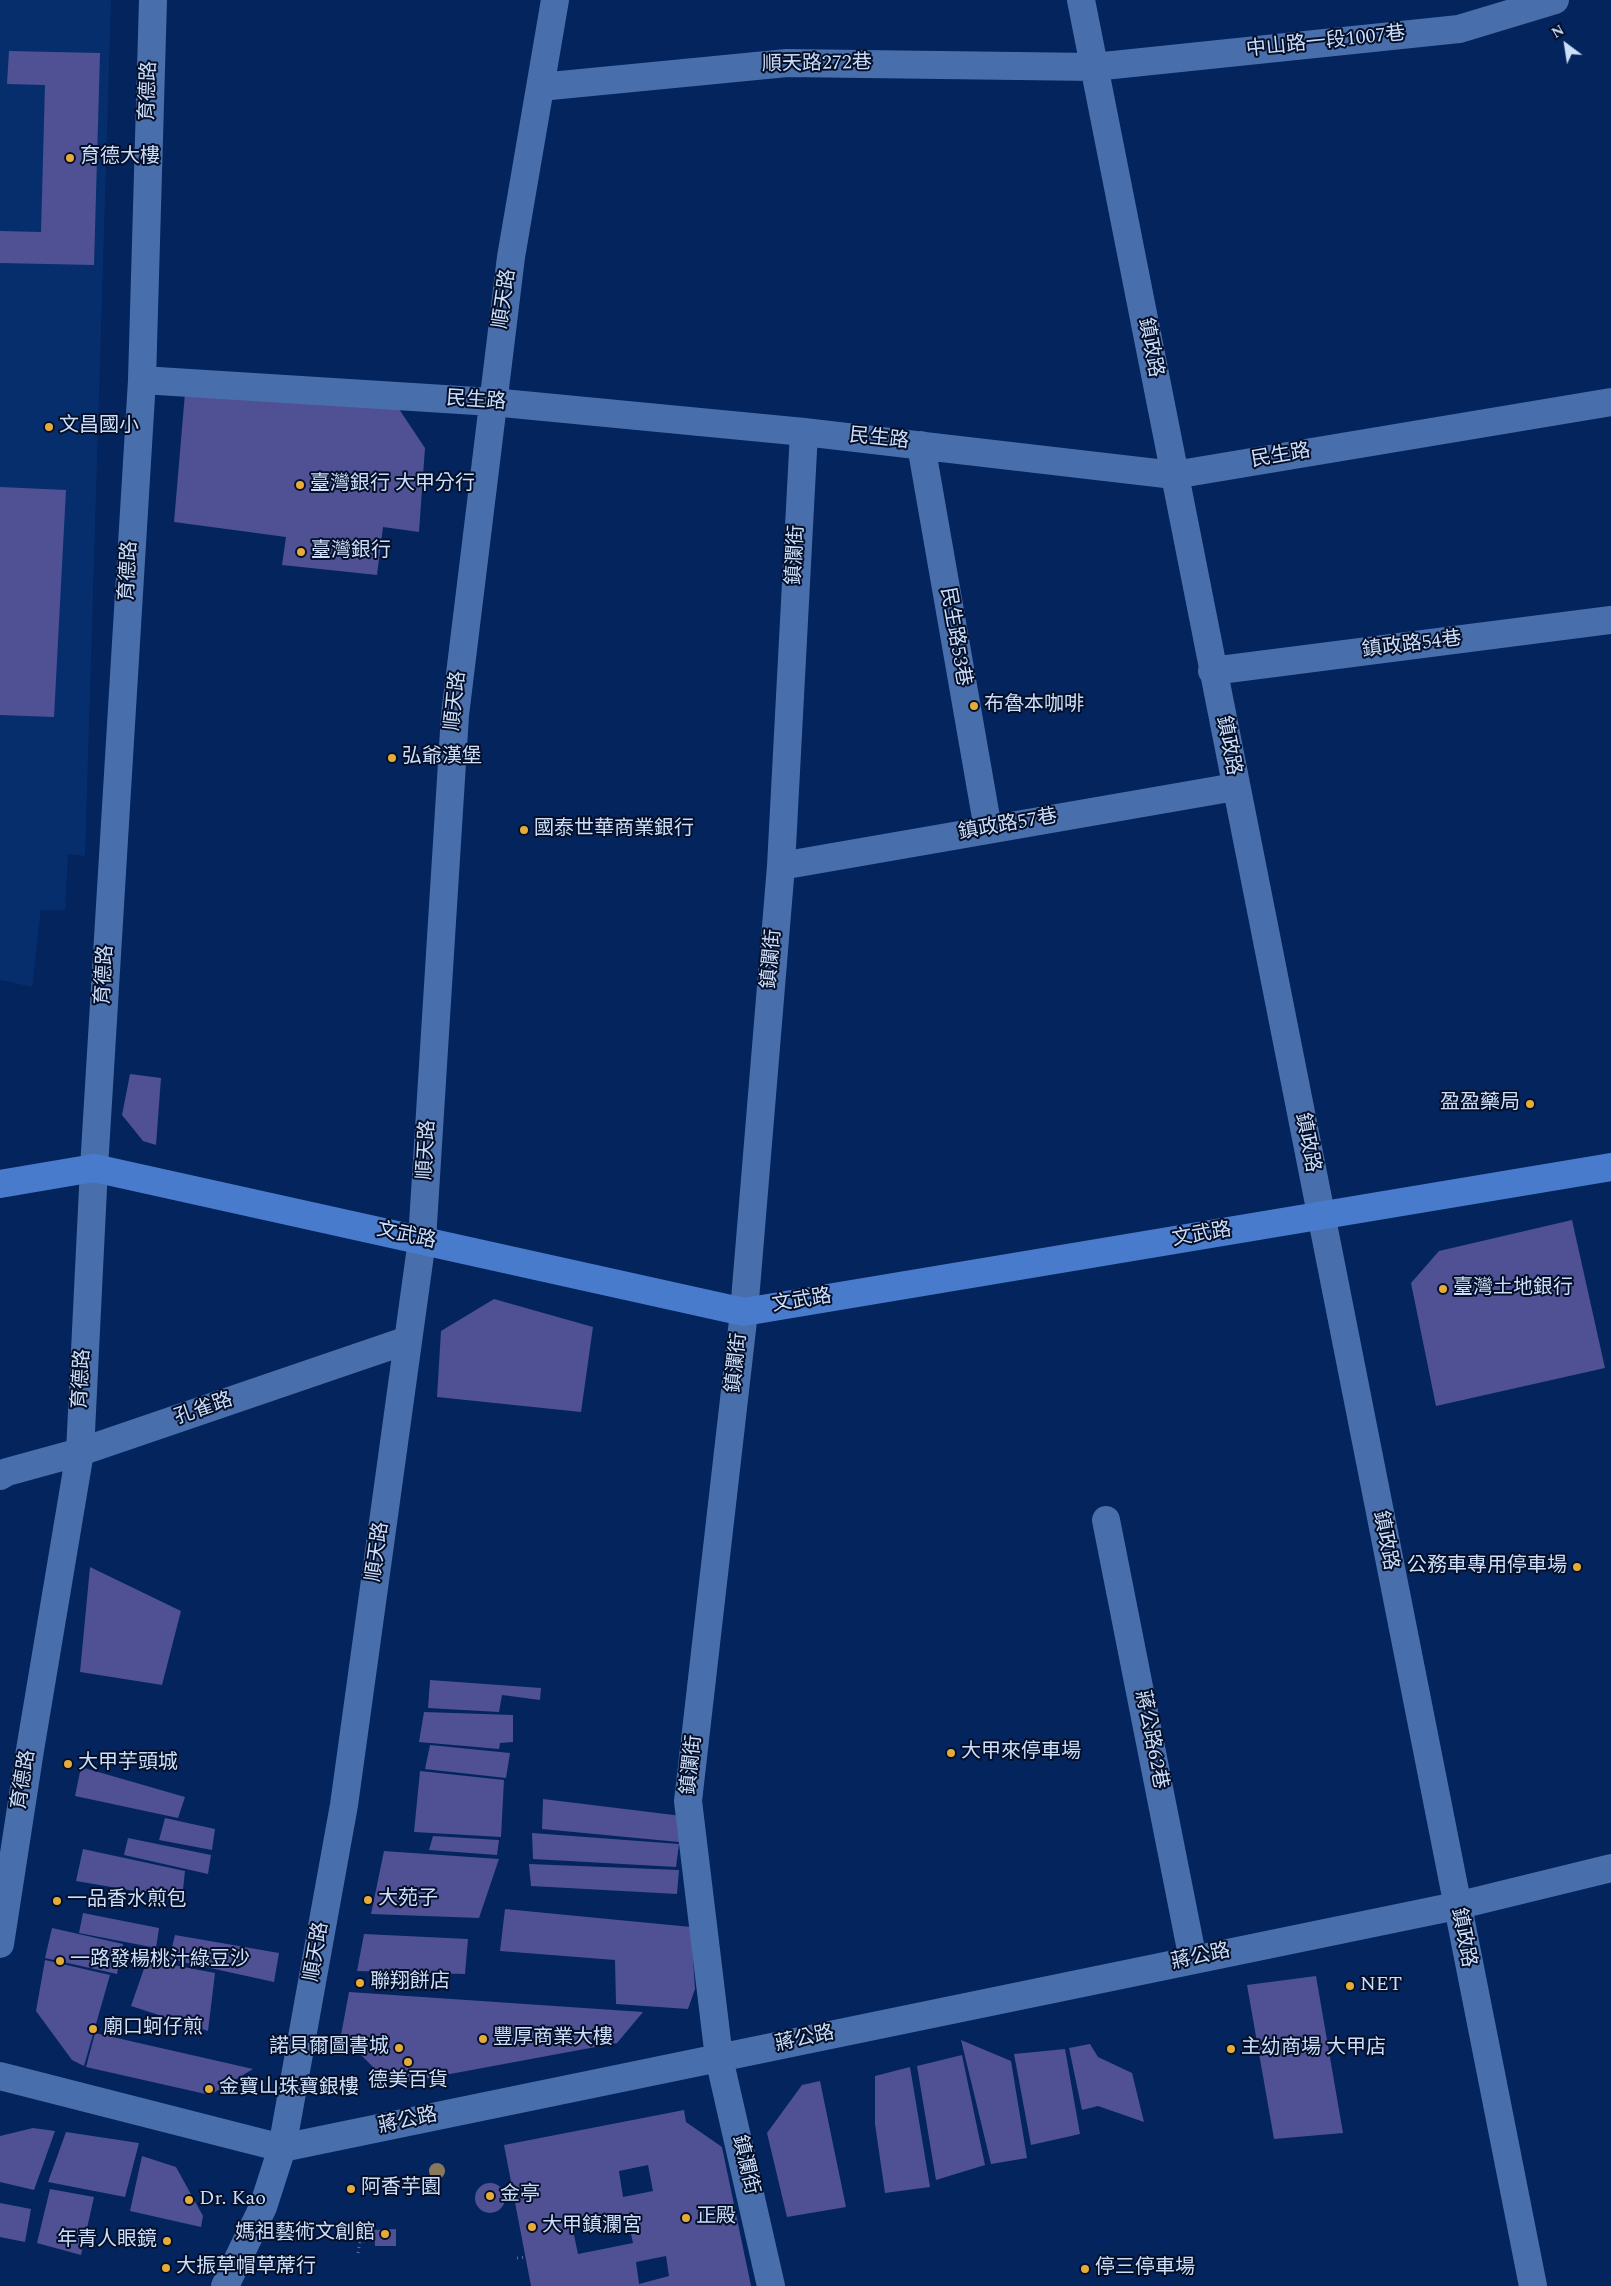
<!DOCTYPE html>
<meta charset="utf-8">
<style>
body{margin:0}
#map{position:relative;width:1611px;height:2286px;overflow:hidden;background:#03245c;font-family:Spectral,serif}
canvas{display:block}
.north{position:absolute;left:1541px;top:20px;width:50px;height:50px;-webkit-text-stroke:4px #041029;paint-order:stroke;rotate:329deg;font-size:14px;font-weight:700;line-height:20px;text-align:center;color:#cddefa}
.north::after{content:'';display:block;margin:auto;width:18px;height:22px;background:#cddefa;clip-path:polygon(50% 0,100% 100%,50% 72%,0 100%)}
</style>
<div id="map">
<canvas width="1611" height="2286"></canvas>
<div class="north">N</div>
</div>
<script>
const ctx = document.querySelector('canvas').getContext('2d');
ctx.lineJoin = 'round';
function paint(path, color) { ctx.fillStyle = color; ctx.fill(path, 'evenodd'); }
const poly = rows => new Path2D(rows.map(r => 'M' + r).join(''));
function trace(path, color, width, dash) { ctx.strokeStyle = color; ctx.lineWidth = width; ctx.lineCap = dash ? 'butt' : 'round'; ctx.setLineDash(dash || []); ctx.stroke(path); }
function drawText(font, color, halo, rows, align = 'center') {
  ctx.font = font + ' Spectral,"Noto Sans TC",serif'; ctx.lineWidth = 4; ctx.setLineDash([]); ctx.textBaseline = 'middle'; ctx.strokeStyle = halo; ctx.fillStyle = color; for (const [text, x, y, turn = 0] of rows) {
    ctx.save(); ctx.translate(x, y); ctx.rotate((+turn || 0) * Math.PI / 180); ctx.textAlign = isNaN(turn) ? turn : align; if (halo) ctx.strokeText(text, 0, 0); ctx.fillText(text, 0, 0); ctx.restore();
  }
}
const built = poly([
 [0,0,111,0,85,856,68,854,65,910,41,910,32,987,0,980]
]);
const building = poly([
 [9,51,100,53,94,265,0,263,0,231,41,232,45,85,7,84],
 [185,393,399,409,425,448,419,532,383,527,377,575,282,565,286,537,174,522],
 [0,487,66,490,54,717,0,715],
 [130,1074,161,1078,156,1145,143,1141,122,1115],
 [1572,1220,1605,1368,1436,1406,1411,1283,1439,1251],
 [494,1299,593,1327,581,1412,437,1397,441,1331],
 [90,1567,181,1611,162,1685,80,1672],
 [430,1680,541,1688,540,1700,502,1695,499,1712,428,1708],
 [424,1712,513,1715,513,1742,500,1743,499,1749,419,1742],
 [430,1745,510,1753,506,1778,425,1769],
 [81,1767,185,1797,178,1818,75,1796],
 [420,1771,504,1780,501,1837,414,1832],
 [543,1799,682,1816,679,1842,542,1829],
 [165,1818,215,1829,212,1850,159,1840],
 [532,1833,679,1844,676,1867,533,1859],
 [433,1836,499,1840,497,1855,429,1850],
 [128,1838,211,1855,208,1874,124,1855],
 [83,1849,185,1871,182,1899,76,1881],
 [384,1851,499,1859,479,1918,371,1914],
 [529,1864,679,1870,677,1894,531,1886],
 [505,1909,691,1927,695,1989,688,2009,616,2004,615,1960,500,1951],
 [83,1913,159,1928,156,1948,79,1933],
 [52,1928,123,1944,117,1974,45,1958],
 [364,1934,468,1939,465,1974,357,1971],
 [175,1935,279,1953,274,1982,169,1959],
 [45,1960,110,1975,84,2066,72,2060,36,2011],
 [147,1960,215,1973,208,2031,131,2006],
 [1316,1976,1343,2133,1274,2139,1247,1985],
 [349,1992,643,2012,617,2043,391,2085,341,2035],
 [95,2033,253,2069,210,2095,86,2067],
 [961,2040,1011,2061,1027,2158,991,2164],
 [1090,2044,1098,2057,1132,2073,1144,2122,1098,2106,1082,2110,1069,2048],
 [1065,2049,1080,2134,1031,2145,1014,2054],
 [962,2055,985,2165,936,2180,917,2066],
 [910,2067,930,2187,885,2193,875,2124,875,2076],
 [820,2081,846,2207,787,2217,767,2133,802,2085],
 [684,2110,686,2122,722,2147,751,2286,531,2286,504,2145],
 [648,2165,653,2191,623,2197,619,2171],
 [627,2215,633,2243,578,2254,572,2225],
 [666,2256,669,2276,639,2284,636,2262],
 [33,2128,55,2131,34,2190,0,2182,0,2136],
 [66,2132,139,2143,125,2197,48,2182],
 [142,2156,176,2167,203,2216,201,2227,130,2211],
 '475 2198a15 15 0 1 1 30 0a15 15 0 1 1-30 0Z',
 [50,2189,94,2197,81,2255,37,2243],
 [0,2203,31,2209,25,2242,0,2237],
 [396,2229,396,2246,375,2246,374,2230]
]);
const path = poly([
 [358,2253,360,2242,374,2238],
 [517,2258,526,2257]
]);
const minor = poly([
 [1081,0,1533,2286],
 [540,87,787,63,1094,67,1459,29,1555,0],
 [142,380,492,402,804,432,1174,475,1611,402],
 [921,445,988,829],
 [1212,671,1611,620],
 [781,866,1235,787],
 [0,1476,7,1472,80,1452,408,1340],
 [1106,1520,1193,1960],
 [0,1944,30,1750,80,1452,94,1168,142,380,153,0],
 [0,2076,282,2148,1456,1906,1611,1868],
 [225,2286,263,2207,282,2148,344,1805,422,1240,455,715,511,257,555,0],
 [771,2286,719,2058,688,1801,744,1312,781,866,804,432]
]);
const major = poly([
 [0,1184,94,1168,744,1312,1611,1167]
]);
const trees = [
 [437,2171]
];
const markers = [
 [70,158,5,"#e7ac37"],
 [49,427,5,"#e7ac37"],
 [300,485,5,"#e7ac37"],
 [301,552,5,"#e7ac37"],
 [974,706,5,"#e7ac37"],
 [392,758,5,"#e7ac37"],
 [524,830,5,"#e7ac37"],
 [1530,1104,5,"#e7ac37"],
 [1443,1289,5,"#e7ac37"],
 [1577,1567,5,"#e7ac37"],
 [951,1753,5,"#e7ac37"],
 [68,1764,5,"#e7ac37"],
 [368,1900,5,"#e7ac37"],
 [57,1901,5,"#e7ac37"],
 [60,1961,5,"#e7ac37"],
 [360,1983,5,"#e7ac37"],
 [1350,1986,5,"#e7ac37"],
 [93,2029,5,"#e7ac37"],
 [483,2039,5,"#e7ac37"],
 [399,2048,5,"#e7ac37"],
 [1231,2049,5,"#e7ac37"],
 [408,2062,5,"#e7ac37"],
 [209,2089,5,"#e7ac37"],
 [351,2189,5,"#e7ac37"],
 [490,2196,5,"#e7ac37"],
 [189,2200,5,"#e7ac37"],
 [686,2218,5,"#e7ac37"],
 [532,2227,5,"#e7ac37"],
 [385,2234,5,"#e7ac37"],
 [167,2241,5,"#e7ac37"],
 [166,2268,5,"#e7ac37"],
 [1085,2269,5,"#e7ac37"]
];
const streetNames = [
 ["中山路一段1007巷",1326,43,-6],
 ["順天路272巷",817,65,-1],
 ["育德路",150,91,-88],
 ["順天路",506,299,-82],
 ["鎮政路",1149,348,79],
 ["民生路",476,402,4],
 ["民生路",879,440,6],
 ["民生路",1281,457,-10],
 ["鎮瀾街",797,555,-87],
 ["育德路",130,571,-87],
 ["民生路53巷",954,637,80],
 ["鎮政路54巷",1412,646,-7],
 ["順天路",457,701,-84],
 ["鎮政路",1227,746,79],
 ["鎮政路57巷",1008,826,-10],
 ["鎮瀾街",773,959,-85],
 ["育德路",106,975,-87],
 ["鎮政路",1306,1143,79],
 ["順天路",428,1150,-87],
 ["文武路",1202,1236,-10],
 ["文武路",406,1237,12],
 ["文武路",802,1302,-9],
 ["鎮瀾街",738,1363,-84],
 ["育德路",83,1379,-87],
 ["孔雀路",204,1410,-19],
 ["鎮政路",1384,1541,79],
 ["順天路",379,1552,-82],
 ["蔣公路62巷",1150,1740,79],
 ["鎮瀾街",693,1765,-84],
 ["育德路",25,1780,-81],
 ["鎮政路",1462,1938,79],
 ["順天路",318,1952,-80],
 ["蔣公路",1201,1958,-12],
 ["蔣公路",805,2040,-12],
 ["蔣公路",408,2122,-12],
 ["鎮瀾街",744,2165,77]
];
const poiNames = [
 ["育德大樓",80,158],
 ["文昌國小",59,427],
 ["臺灣銀行 大甲分行",310,485],
 ["臺灣銀行",311,552],
 ["布魯本咖啡",984,706],
 ["弘爺漢堡",402,758],
 ["國泰世華商業銀行",534,830],
 ["盈盈藥局",1520,1104,"right"],
 ["臺灣土地銀行",1453,1289],
 ["公務車專用停車場",1567,1567,"right"],
 ["大甲來停車場",961,1753],
 ["大甲芋頭城",78,1764],
 ["大苑子",378,1900],
 ["一品香水煎包",67,1901],
 ["一路發楊桃汁綠豆沙",70,1961],
 ["聯翔餅店",370,1983],
 ["NET",1360,1986],
 ["廟口蚵仔煎",103,2029],
 ["豐厚商業大樓",493,2039],
 ["諾貝爾圖書城",389,2048,"right"],
 ["主幼商場 大甲店",1241,2049],
 ["德美百貨",408,2082,"center"],
 ["金寶山珠寶銀樓",219,2089],
 ["阿香芋園",361,2189],
 ["金亭",500,2196],
 ["Dr. Kao",199,2200],
 ["正殿",696,2218],
 ["大甲鎮瀾宮",542,2227],
 ["媽祖藝術文創館",375,2234,"right"],
 ["年青人眼鏡",157,2241,"right"],
 ["大振草帽草蓆行",176,2268],
 ["停三停車場",1095,2269]
];
paint(built, '#072e6c');
paint(building, '#4f5194');
trace(path, '#58729e', 3, [1, 4]);
trace(minor, '#486eac', 28);
trace(major, '#497bcc', 28);
ctx.fillStyle = '#89795a';
for (const [x, y] of trees) { ctx.beginPath(); ctx.arc(x, y, 8, 0, 2 * Math.PI); ctx.fill(); }
for (const [x, y, r, color] of markers) { const dot = new Path2D(); dot.arc(x, y, r, 0, 2 * Math.PI); ctx.fillStyle = color; ctx.fill(dot); trace(dot, '#041029', 2); }
drawText('20px', '#cddefa', '#041029', streetNames);
drawText('20px', '#cddefa', '#041029', poiNames, 'left');
</script>
